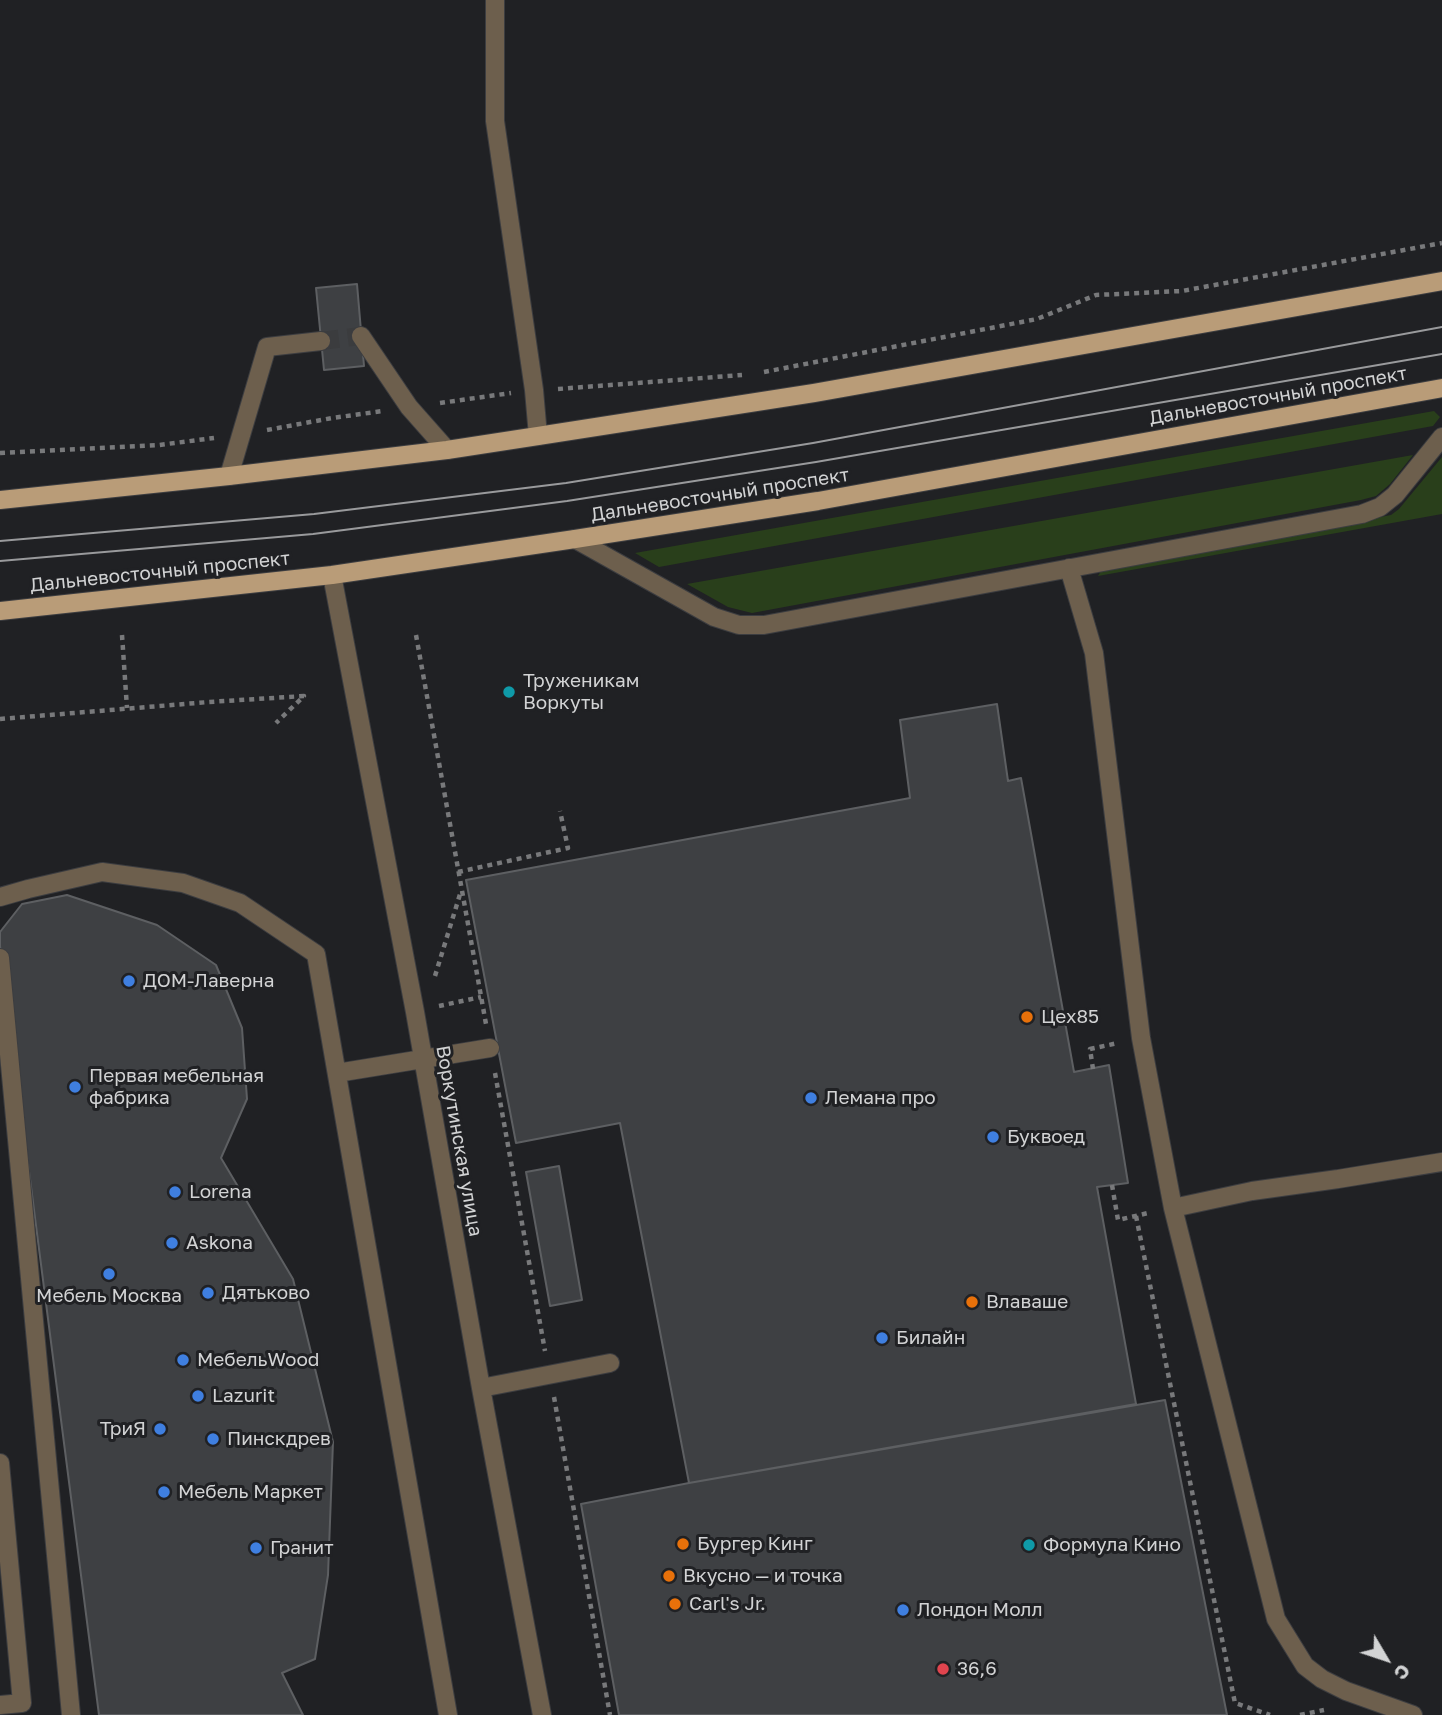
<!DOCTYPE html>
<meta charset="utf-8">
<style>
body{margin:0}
#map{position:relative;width:1442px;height:1715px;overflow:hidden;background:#202124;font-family:"Golos Text",sans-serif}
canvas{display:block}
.north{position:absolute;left:1351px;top:1624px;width:70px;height:70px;-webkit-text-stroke:5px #202124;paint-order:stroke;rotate:129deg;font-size:19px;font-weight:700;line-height:28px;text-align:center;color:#d2d3d4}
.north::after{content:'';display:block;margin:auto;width:24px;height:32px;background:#d2d3d4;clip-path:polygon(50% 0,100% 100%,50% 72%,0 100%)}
</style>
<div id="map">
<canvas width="1442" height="1715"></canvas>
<div class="north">С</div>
</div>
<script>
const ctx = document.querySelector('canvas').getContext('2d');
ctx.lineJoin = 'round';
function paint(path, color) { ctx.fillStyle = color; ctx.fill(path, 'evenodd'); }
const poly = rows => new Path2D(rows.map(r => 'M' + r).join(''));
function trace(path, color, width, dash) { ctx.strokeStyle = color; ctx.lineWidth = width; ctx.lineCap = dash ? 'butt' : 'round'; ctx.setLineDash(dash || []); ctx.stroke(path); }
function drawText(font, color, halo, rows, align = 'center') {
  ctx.font = font + ' "Golos Text",sans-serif'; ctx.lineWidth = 6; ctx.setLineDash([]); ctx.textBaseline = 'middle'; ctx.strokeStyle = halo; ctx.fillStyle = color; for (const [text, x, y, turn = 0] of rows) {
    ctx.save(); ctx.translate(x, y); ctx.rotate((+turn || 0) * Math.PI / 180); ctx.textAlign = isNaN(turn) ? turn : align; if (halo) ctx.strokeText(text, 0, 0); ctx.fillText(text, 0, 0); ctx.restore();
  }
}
const green = poly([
 [1434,411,1440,417,1433,426,659,567,635,553],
 [1413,455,1390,484,1376,496,1361,500,752,613,728,607,687,584],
 [1442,457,1442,514,1098,576,1102,569,1391,515,1399,509]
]);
const building = poly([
 [357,284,364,366,324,370,316,288,357,284],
 [997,704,1008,781,1021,778,1074,1072,1109,1065,1128,1183,1097,1187,1136,1404,689,1483,620,1123,516,1143,466,880,910,798,900,720,997,704],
 [67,895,157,925,216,965,242,1028,247,1099,221,1158,293,1279,333,1442,328,1575,315,1659,282,1673,303,1715,99,1715,0,946,0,932,22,904,67,895],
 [559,1166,582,1300,550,1306,526,1172,559,1166],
 [1165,1400,1227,1715,619,1715,581,1504,689,1483,1165,1400]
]);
const minorTunnel = poly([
 [321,341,361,336]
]);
const path = poly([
 [764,372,1037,319,1096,295,1182,291,1442,243],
 [558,389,742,375],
 [440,403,511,393],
 [267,430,332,418,383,411],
 [0,453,159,445,214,438],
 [122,635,127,708],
 [416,635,486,1024],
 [0,719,209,702,304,696,276,723],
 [458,872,568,848,560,811],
 [435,976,461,891],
 [439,1006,481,997],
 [1093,1069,1090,1049,1118,1043],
 [495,1073,545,1351],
 [1112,1185,1118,1220,1148,1213],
 [1136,1216,1235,1703,1270,1715],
 [554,1397,610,1715],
 [1300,1715,1324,1710]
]);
const minor = poly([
 [495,0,495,121,534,390,538,436],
 [361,336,409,407,447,450],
 [229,476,267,347,321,341],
 [575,539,714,617,739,625,764,625,1362,514,1380,507,1395,495,1442,437],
 [1069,568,1094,653,1141,1038,1173,1208,1276,1619,1305,1666,1322,1679,1346,1691,1413,1715],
 [332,575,415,1012,481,1388,542,1715],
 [0,897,28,889,102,872,183,883,240,903,316,954,448,1715],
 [0,958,71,1715],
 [337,1073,490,1048],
 [1173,1208,1252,1191,1338,1179,1442,1162],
 [481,1388,610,1363],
 [0,1463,22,1703,0,1705]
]);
const major = poly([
 [0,500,229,476,447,450,538,436,814,393,1442,281],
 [0,611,332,575,575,539,818,501,1442,388]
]);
const tram = poly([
 [0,541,314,514,566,483,813,443,1442,327],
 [0,561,313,534,567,501,816,462,1442,354]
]);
const markers = [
 [509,692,7,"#0f9aa8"],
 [129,981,7,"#3f7fe0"],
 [1027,1017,7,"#e8710a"],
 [75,1087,7,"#3f7fe0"],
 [811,1098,7,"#3f7fe0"],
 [993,1137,7,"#3f7fe0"],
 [175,1192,7,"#3f7fe0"],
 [172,1243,7,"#3f7fe0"],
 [109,1274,7,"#3f7fe0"],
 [208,1293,7,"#3f7fe0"],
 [972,1302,7,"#e8710a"],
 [882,1338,7,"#3f7fe0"],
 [183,1360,7,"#3f7fe0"],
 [198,1396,7,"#3f7fe0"],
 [160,1429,7,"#3f7fe0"],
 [213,1439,7,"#3f7fe0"],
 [164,1492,7,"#3f7fe0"],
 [683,1544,7,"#e8710a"],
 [1029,1545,7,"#0f9aa8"],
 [256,1548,7,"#3f7fe0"],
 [669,1576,7,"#e8710a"],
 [675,1604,7,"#e8710a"],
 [903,1610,7,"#3f7fe0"],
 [943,1669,7,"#e0444e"]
];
const streetNames = [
 ["Дальневосточный проспект",1278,396,-10],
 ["Дальневосточный проспект",720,495,-9],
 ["Дальневосточный проспект",160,572,-6],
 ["Воркутинская улица",459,1141,80]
];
const poiNames = [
 ["Труженикам",523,681],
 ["Воркуты",523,703],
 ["ДОМ-Лаверна",143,981],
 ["Цех85",1041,1017],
 ["Первая мебельная",89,1076],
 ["фабрика",89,1098],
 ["Лемана про",825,1098],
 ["Буквоед",1007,1137],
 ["Lorena",189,1192],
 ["Askona",186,1243],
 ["Дятьково",222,1293],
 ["Мебель Москва",109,1296,"center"],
 ["Влаваше",986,1302],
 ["Билайн",896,1338],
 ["МебельWood",197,1360],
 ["Lazurit",212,1396],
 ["ТриЯ",146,1429,"right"],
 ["Пинскдрев",227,1439],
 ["Мебель Маркет",178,1492],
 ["Бургер Кинг",697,1544],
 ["Формула Кино",1043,1545],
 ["Гранит",270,1548],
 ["Вкусно — и точка",683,1576],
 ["Carl's Jr.",689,1604],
 ["Лондон Молл",917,1610],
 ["36,6",957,1669]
];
paint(green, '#293f1b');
paint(building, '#3e4043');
trace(building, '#5d5f62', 2);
trace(minorTunnel, '#3b3c3e', 18, [18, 9]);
trace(minor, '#3c3d40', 20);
trace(major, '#3c3d40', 20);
trace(path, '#78797b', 4.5, [5, 5]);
trace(minor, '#6d5f4d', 18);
trace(major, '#b99c78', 18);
trace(tram, '#999a9c', 2);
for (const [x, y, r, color] of markers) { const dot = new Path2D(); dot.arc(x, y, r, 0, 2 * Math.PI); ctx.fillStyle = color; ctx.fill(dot); trace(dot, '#202124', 2.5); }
drawText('19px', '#d2d3d4', '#202124', streetNames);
drawText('19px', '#d2d3d4', '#202124', poiNames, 'left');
</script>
